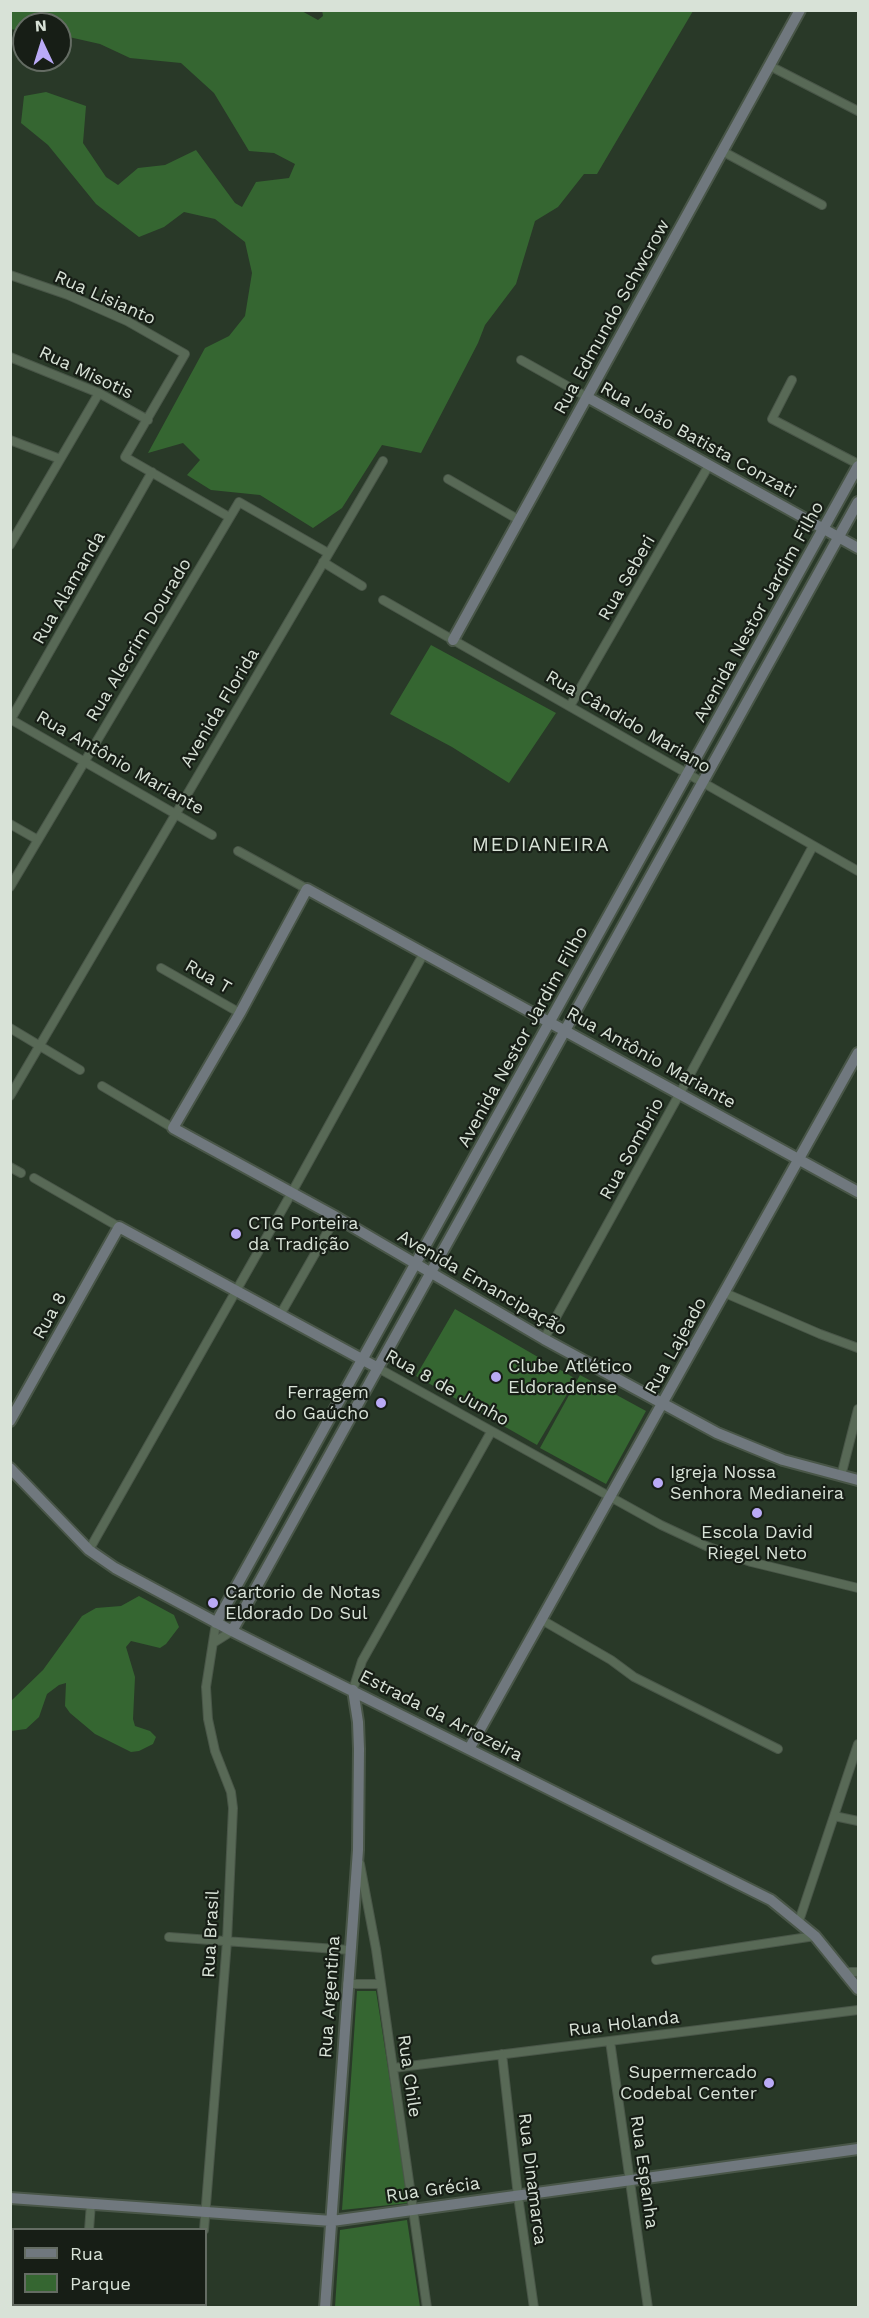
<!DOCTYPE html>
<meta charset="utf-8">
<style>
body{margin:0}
#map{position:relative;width:869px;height:2318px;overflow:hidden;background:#293928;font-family:"Work Sans",sans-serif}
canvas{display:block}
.frame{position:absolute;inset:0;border:12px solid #d8e2d7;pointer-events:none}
.legend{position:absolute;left:12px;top:2228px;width:195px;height:78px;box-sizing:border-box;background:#171e16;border:2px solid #646c63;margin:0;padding:8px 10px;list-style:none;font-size:18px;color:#d8e2d7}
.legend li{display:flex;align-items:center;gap:12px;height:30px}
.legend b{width:30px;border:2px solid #646c63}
.north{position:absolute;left:12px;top:12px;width:60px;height:60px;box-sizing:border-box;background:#171e16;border:2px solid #646c63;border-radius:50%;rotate:356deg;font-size:16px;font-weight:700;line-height:24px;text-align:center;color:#d8e2d7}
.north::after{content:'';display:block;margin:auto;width:21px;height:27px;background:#baaaf6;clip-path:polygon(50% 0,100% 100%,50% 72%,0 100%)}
</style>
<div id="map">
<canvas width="869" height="2318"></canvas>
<div class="frame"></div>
<ul class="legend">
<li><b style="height:8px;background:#70787e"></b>Rua</li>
<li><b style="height:16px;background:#356631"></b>Parque</li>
</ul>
<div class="north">N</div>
</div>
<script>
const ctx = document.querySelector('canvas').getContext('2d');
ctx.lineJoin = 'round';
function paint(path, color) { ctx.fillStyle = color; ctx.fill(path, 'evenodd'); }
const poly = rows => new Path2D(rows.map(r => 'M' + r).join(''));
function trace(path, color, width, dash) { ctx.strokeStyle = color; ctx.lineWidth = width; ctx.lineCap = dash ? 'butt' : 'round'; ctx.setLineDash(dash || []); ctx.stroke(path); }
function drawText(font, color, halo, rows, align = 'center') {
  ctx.font = font + ' "Work Sans",sans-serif'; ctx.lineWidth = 4.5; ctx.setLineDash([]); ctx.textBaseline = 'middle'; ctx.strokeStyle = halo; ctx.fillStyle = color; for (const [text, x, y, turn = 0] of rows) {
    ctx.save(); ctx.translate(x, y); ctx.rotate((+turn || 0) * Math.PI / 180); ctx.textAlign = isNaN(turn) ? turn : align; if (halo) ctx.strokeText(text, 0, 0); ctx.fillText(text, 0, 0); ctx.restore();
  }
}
const green = poly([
 [300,10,318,20,323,16,322,10,693,11,597,174,584,174,558,207,535,221,516,284,485,325,478,343,421,453,382,445,342,508,313,528,260,495,211,490,187,475,200,460,183,443,148,453,205,348,229,336,245,316,252,273,245,242,215,219,184,212,164,227,139,237,96,204,48,145,21,123,24,96,46,92,86,106,83,143,106,177,118,185,138,168,165,165,196,150,235,203,242,207,256,182,289,178,295,164,274,153,249,151,214,93,181,63,130,58,100,44,60,35,60,24,24,24,24,31,10,29,11,11],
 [431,645,556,713,509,783,452,747,390,714],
 [455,1309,576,1379,537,1445,416,1376],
 [580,1375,646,1411,606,1484,540,1448],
 [139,1596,174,1615,179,1627,166,1644,160,1648,131,1641,126,1647,135,1677,133,1719,135,1726,150,1731,156,1737,153,1744,139,1751,131,1752,95,1734,70,1713,65,1706,66,1683,59,1685,47,1694,39,1717,26,1729,11,1731,11,1701,43,1670,82,1616,96,1608,121,1606],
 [357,1991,376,1991,409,2203,342,2210],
 [407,2220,420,2307,335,2307,340,2230]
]);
const street = poly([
 [770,66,858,111],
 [722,151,822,205],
 [10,275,68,295,127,321,185,354,125,457,229,517],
 [10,357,99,393,148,420],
 [521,360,587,397],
 [792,380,772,419,858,464],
 [10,440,60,459],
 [448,479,519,520],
 [10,545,99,393],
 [323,562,362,586],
 [383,600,858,871],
 [570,706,709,465],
 [10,719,212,835],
 [11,719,152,472],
 [10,824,38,840],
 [238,851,307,889],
 [10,887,239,502,328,553],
 [161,968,240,1013],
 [10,1028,80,1070],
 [102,1086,173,1128],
 [10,1096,383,461],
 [10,1167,21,1173],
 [34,1178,119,1227],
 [725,1293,820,1334,858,1348],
 [280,1315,336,1217],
 [544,1339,680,1093,813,846],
 [378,1368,661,1525,706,1546,751,1562,858,1588],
 [841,1476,858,1409],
 [89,1550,291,1194,424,953],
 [542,1620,611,1660,634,1677,778,1749],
 [213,1643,232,1631],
 [353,1690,362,1661,491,1432],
 [834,1816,858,1821],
 [360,1864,376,1949,427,2308],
 [799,1921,858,1744],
 [169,1937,350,1950],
 [656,1960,815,1936],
 [847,1972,858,1972],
 [347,1984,380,1984],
 [610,2041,648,2308],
 [502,2054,518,2196,534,2308],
 [393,2068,858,2010],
 [89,2230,91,2203],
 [204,2230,227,1941,233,1808,231,1792,215,1751,208,1719,206,1687,216,1623],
 [83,2308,84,2304],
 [198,2308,198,2304]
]);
const secondary = poly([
 [587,397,858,548],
 [453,640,800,10],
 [858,1192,307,889,240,1013,173,1128,336,1217,544,1339,717,1433,783,1460,858,1480],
 [10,1421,119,1227,378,1368],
 [10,1468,89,1550,115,1568,232,1631,771,1900,815,1936,858,1989],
 [216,1623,858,466],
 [232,1631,858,502],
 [469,1749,858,1053],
 [10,2198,332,2221,858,2149],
 [325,2308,358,1850,359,1749,358,1722,353,1690]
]);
const markers = [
 [236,1234,6,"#baaaf6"],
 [496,1377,6,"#baaaf6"],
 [381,1403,6,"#baaaf6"],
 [658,1483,6,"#baaaf6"],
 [757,1513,6,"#baaaf6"],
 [213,1603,6,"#baaaf6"],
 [769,2083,6,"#baaaf6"]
];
const streetNames = [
 ["Rua Lisianto",105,298,24],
 ["Rua Edmundo Schwcrow",612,317,-61],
 ["Rua Misotis",86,373,25],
 ["Rua João Batista Conzati",698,440,29],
 ["Rua Seberi",627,578,-60],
 ["Rua Alamanda",69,588,-60],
 ["Avenida Nestor Jardim Filho",759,612,-61],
 ["Rua Alecrim Dourado",139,640,-59],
 ["Avenida Florida",220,708,-59],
 ["Rua Cândido Mariano",628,722,30],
 ["Rua Antônio Mariante",120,763,30],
 ["Rua T",208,977,30],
 ["Avenida Nestor Jardim Filho",523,1037,-61],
 ["Rua Antônio Mariante",651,1058,29],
 ["Rua Sombrio",632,1149,-61],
 ["Avenida Emancipação",482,1283,30],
 ["Rua 8",50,1316,-61],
 ["Rua Lajeado",676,1346,-61],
 ["Rua 8 de Junho",447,1388,29],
 ["Estrada da Arrozeira",441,1716,27],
 ["Rua Brasil",211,1934,-87],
 ["Rua Argentina",330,1997,-86],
 ["Rua Holanda",624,2024,-7],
 ["Rua Chile",409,2076,82],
 ["Rua Espanha",644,2172,82],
 ["Rua Dinamarca",532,2179,83],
 ["Rua Grécia",433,2190,-8]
];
const poiNames = [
 ["CTG Porteira",248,1224],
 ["da Tradição",248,1245],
 ["Clube Atlético",508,1367],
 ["Eldoradense",508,1388],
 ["Ferragem",369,1393,"right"],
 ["do Gaúcho",369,1414,"right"],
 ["Igreja Nossa",670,1473],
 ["Senhora Medianeira",670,1494],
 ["Escola David",757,1533,"center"],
 ["Riegel Neto",757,1554,"center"],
 ["Cartorio de Notas",225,1593],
 ["Eldorado Do Sul",225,1614],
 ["Supermercado",757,2073,"right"],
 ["Codebal Center",757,2094,"right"]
];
const neighbourhoodNames = [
 ["MEDIANEIRA",541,845]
];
paint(green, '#356631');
trace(street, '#495648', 10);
trace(secondary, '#495648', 14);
trace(street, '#586956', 8);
trace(secondary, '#70787e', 10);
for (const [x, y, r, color] of markers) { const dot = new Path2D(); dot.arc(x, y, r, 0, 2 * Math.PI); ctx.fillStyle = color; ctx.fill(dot); trace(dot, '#171e16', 2); }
drawText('18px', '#d8e2d7', '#171e16', streetNames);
drawText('18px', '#d8e2d7', '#171e16', poiNames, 'left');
ctx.letterSpacing = '1.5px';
drawText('20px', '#d8e2d7', '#171e16', neighbourhoodNames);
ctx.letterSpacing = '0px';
</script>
